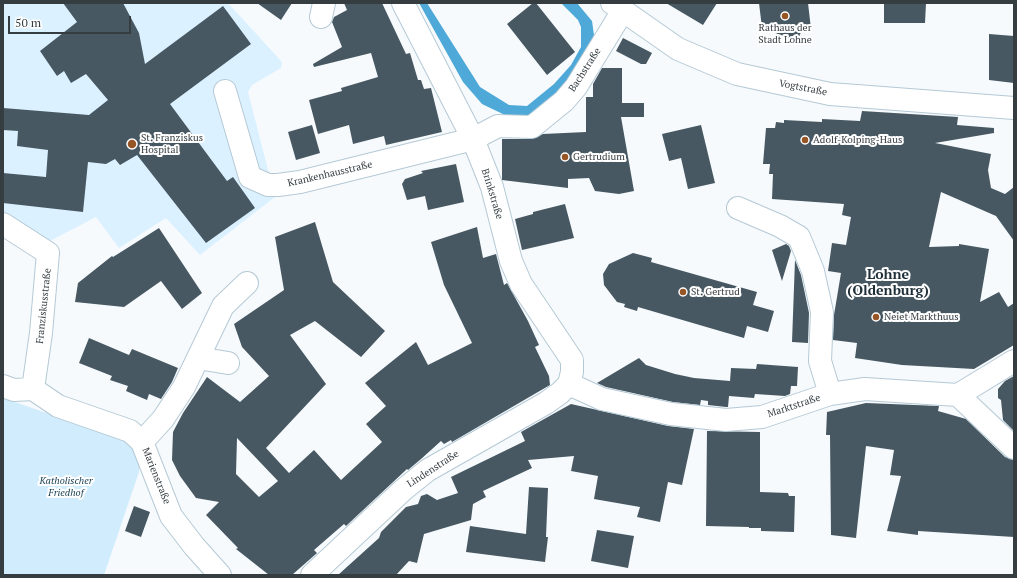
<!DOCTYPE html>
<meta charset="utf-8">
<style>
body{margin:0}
#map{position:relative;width:1017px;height:578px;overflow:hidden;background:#f6fafd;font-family:"PT Serif",serif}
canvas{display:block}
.frame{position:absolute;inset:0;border:4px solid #353d41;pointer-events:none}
.scale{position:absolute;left:8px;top:16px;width:123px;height:18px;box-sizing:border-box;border:2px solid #353d41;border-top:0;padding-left:5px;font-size:12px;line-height:14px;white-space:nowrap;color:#353d41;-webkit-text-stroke:3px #fff;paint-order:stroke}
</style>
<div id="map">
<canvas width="1017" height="578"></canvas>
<div class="frame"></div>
<div class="scale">50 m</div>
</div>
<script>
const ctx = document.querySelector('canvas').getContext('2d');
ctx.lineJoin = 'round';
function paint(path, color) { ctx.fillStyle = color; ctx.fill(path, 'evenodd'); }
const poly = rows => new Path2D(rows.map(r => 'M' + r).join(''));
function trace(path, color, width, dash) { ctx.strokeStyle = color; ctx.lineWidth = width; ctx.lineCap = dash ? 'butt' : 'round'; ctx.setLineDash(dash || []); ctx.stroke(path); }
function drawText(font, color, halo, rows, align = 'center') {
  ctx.font = font + ' "PT Serif",serif'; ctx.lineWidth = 4; ctx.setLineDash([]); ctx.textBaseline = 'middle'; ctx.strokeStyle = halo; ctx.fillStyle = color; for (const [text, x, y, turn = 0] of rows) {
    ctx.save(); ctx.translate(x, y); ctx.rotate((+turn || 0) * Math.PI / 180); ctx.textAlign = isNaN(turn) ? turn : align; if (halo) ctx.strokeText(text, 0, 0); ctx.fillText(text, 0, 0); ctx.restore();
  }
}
const built = poly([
 [3,3,228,3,282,62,281,68,252,85,248,92,275,197,200,255,166,218,119,248,96,217,50,241,3,217]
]);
const green = poly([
 [3,398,125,440,133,447,140,460,139,472,104,575,3,575]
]);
const water = poly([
 [419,3,427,3,480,87,509,105,527,106,554,84,571,65,581,47,581,27,578,20,561,3,577,3,592,21,594,35,586,53,565,86,531,116,507,116,482,104,463,82]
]);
const building = poly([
 [63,3,123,3,139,33,145,64,223,6,251,44,170,104,227,181,233,177,255,208,206,243,137,155,120,165,115,159,106,164,88,162,83,212,3,203,3,173,46,177,48,150,17,146,18,131,3,130,3,108,89,115,108,100,86,74,71,83,64,71,57,76,40,51,77,22],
 [257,3,292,3,281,20],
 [344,3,382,3,406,54,410,53,418,80,421,80,424,89,431,88,442,132,386,145,384,136,353,144,349,125,318,134,309,100,342,91,341,88,378,77,371,53,314,67,313,64,342,47,332,22,334,17,347,10],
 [533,3,536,3,575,52,547,75,507,24],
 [666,3,717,3,703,25],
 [759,3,808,3,811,29,802,30,797,41,762,28],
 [884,3,926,3,925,23,884,23],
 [989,34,1014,36,1014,83,989,80],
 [623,38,652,53,646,64,641,64,616,51],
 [602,68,622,68,622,103,644,103,644,117,621,117,634,191,619,194,595,191,589,178,568,179,568,188,502,180,502,139,532,139,543,134,586,132,586,97,593,97,593,84],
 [862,111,958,117,957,125,994,128,994,133,935,143,991,154,988,170,991,188,1005,194,1014,187,1014,241,996,216,941,192,929,247,959,246,959,244,989,249,980,302,999,292,1008,307,1014,303,1014,345,974,369,902,365,855,358,857,343,833,340,834,315,841,273,828,271,832,243,846,245,851,217,842,215,844,204,772,199,773,174,769,174,770,164,763,164,766,128,775,128,776,122,784,123,784,120,822,122,822,119,860,121],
 [312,125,320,153,296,160,288,132],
 [701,125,715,183,688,189,681,158,669,161,662,134],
 [456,164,464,202,428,210,425,196,407,200,402,184,405,179,423,173,421,171],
 [565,204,574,238,522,250,515,219,533,214,533,212],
 [315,222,333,282,385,331,361,357,315,321,290,335,326,384,266,448,289,473,314,450,341,480,382,442,366,424,386,406,365,383,416,342,428,365,472,343,444,285,431,242,477,227,483,258,496,254,504,285,507,283,528,321,539,345,535,347,549,376,550,385,452,442,451,440,444,444,441,441,421,459,408,470,407,469,346,526,344,524,314,550,317,553,292,575,269,575,236,549,238,548,206,515,219,502,196,498,180,476,172,460,173,432,183,413,207,377,240,402,269,376,242,347,234,324,284,290,275,237],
 [237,438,278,481,259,497,236,474],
 [159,228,202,293,182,309,161,281,124,307,75,302,78,283,112,256,113,257],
 [786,244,789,246,791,251,782,281,772,250],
 [633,253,652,258,651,262,757,292,753,305,774,311,768,332,747,326,744,338,638,307,637,311,624,307,625,304,617,302,604,285,603,274,609,264],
 [795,260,801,275,809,313,808,343,792,342],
 [89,338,129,355,132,349,178,368,172,382,161,399,149,394,147,400,126,391,128,386,110,380,112,376,79,363],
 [639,358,646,365,675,374,694,378,730,381,731,368,756,369,757,364,798,367,797,386,791,386,790,394,785,396,755,394,754,398,729,396,728,407,726,407,708,405,708,401,701,400,700,405,673,402,606,387,597,383],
 [1014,376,1014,431,1003,420,1001,400,998,398,998,389,1005,381],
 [866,403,939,406,938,411,966,419,1005,457,1014,460,1014,537,918,531,918,535,887,531,901,476,890,475,894,450,866,446,856,538,831,535,830,435,826,435,827,412],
 [571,404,668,426,694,429,682,485,668,482,660,522,637,517,640,507,594,499,598,476,571,471,574,456,528,460,532,468,483,491,486,497,473,504,471,520,424,534,417,563,409,561,396,575,338,575,379,538,381,532,406,507,418,504,421,496,427,494,437,500,458,493,451,477,525,441,521,432],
 [707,431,760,432,760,492,788,493,789,496,795,496,794,532,761,531,761,528,749,528,749,527,706,526],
 [529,487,548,488,546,537,548,537,545,562,466,552,470,526,526,534],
 [134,506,150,512,141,537,125,531],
 [597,530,634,536,628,568,591,561]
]);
const minor = poly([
 [403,3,473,139,492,187,511,261,521,284,572,360,572,372,569,384],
 [612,3,678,49,737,74,830,94,1014,108],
 [321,17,324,3],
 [225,91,250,177,268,185,278,185,300,182,473,139,498,126,532,127,564,101,576,87,622,12],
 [738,208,780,226,799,237,813,271,822,312,820,361,830,394],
 [3,224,48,253,41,333,33,389],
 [198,358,228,363],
 [569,384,602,399,671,414,726,420,762,417,830,394,865,389,958,395,1014,361],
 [3,386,14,390,33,389,58,406,130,431,142,442,171,516,194,546,220,575],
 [958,395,1014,448],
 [142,442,163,419,184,387,223,306,247,283],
 [312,575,403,490,428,470,546,403,560,393,569,384]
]);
const markers = [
 [785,16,4,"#975424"],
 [805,140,4,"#975424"],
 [132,144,5,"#975424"],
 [565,157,4,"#975424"],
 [683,292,4,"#975424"],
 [876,317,4,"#975424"]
];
const poiNames = [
 ["Rathaus der",785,28,"center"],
 ["Stadt Lohne",785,40,"center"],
 ["St. Franziskus",141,138],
 ["Hospital",141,150],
 ["Adolf-Kolping-Haus",813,140],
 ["Gertrudium",573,157],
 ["St. Gertrud",691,292],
 ["Neiet Markthuus",884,317]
];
const streetNames = [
 ["Bachstraße",585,70,-57],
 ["Vogtstraße",803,88,11],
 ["Krankenhausstraße",330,174,-13],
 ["Brinkstraße",492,194,73],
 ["Franziskusstraße",44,306,-84],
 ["Marktstraße",794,406,-18],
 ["Lindenstraße",433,469,-33],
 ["Marienstraße",156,476,68]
];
const parkNames = [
 ["Katholischer",66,481],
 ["Friedhof",66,493]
];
const districtNames = [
 ["Lohne",888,275],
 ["(Oldenburg)",888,291]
];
paint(built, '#dbf1ff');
paint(green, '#d0ecfd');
paint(water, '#4ea9d8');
paint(building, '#475862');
trace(minor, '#b5c9d5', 24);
trace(minor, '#fff', 22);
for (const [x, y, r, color] of markers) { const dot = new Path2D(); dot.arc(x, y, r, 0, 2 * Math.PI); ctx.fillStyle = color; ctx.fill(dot); trace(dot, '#fff', 1.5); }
drawText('10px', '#353d41', '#fff', poiNames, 'left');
drawText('10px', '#353d41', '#fff', streetNames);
drawText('italic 10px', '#183f53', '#fff', parkNames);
drawText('bold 14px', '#1f2f38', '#fff', districtNames);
</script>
